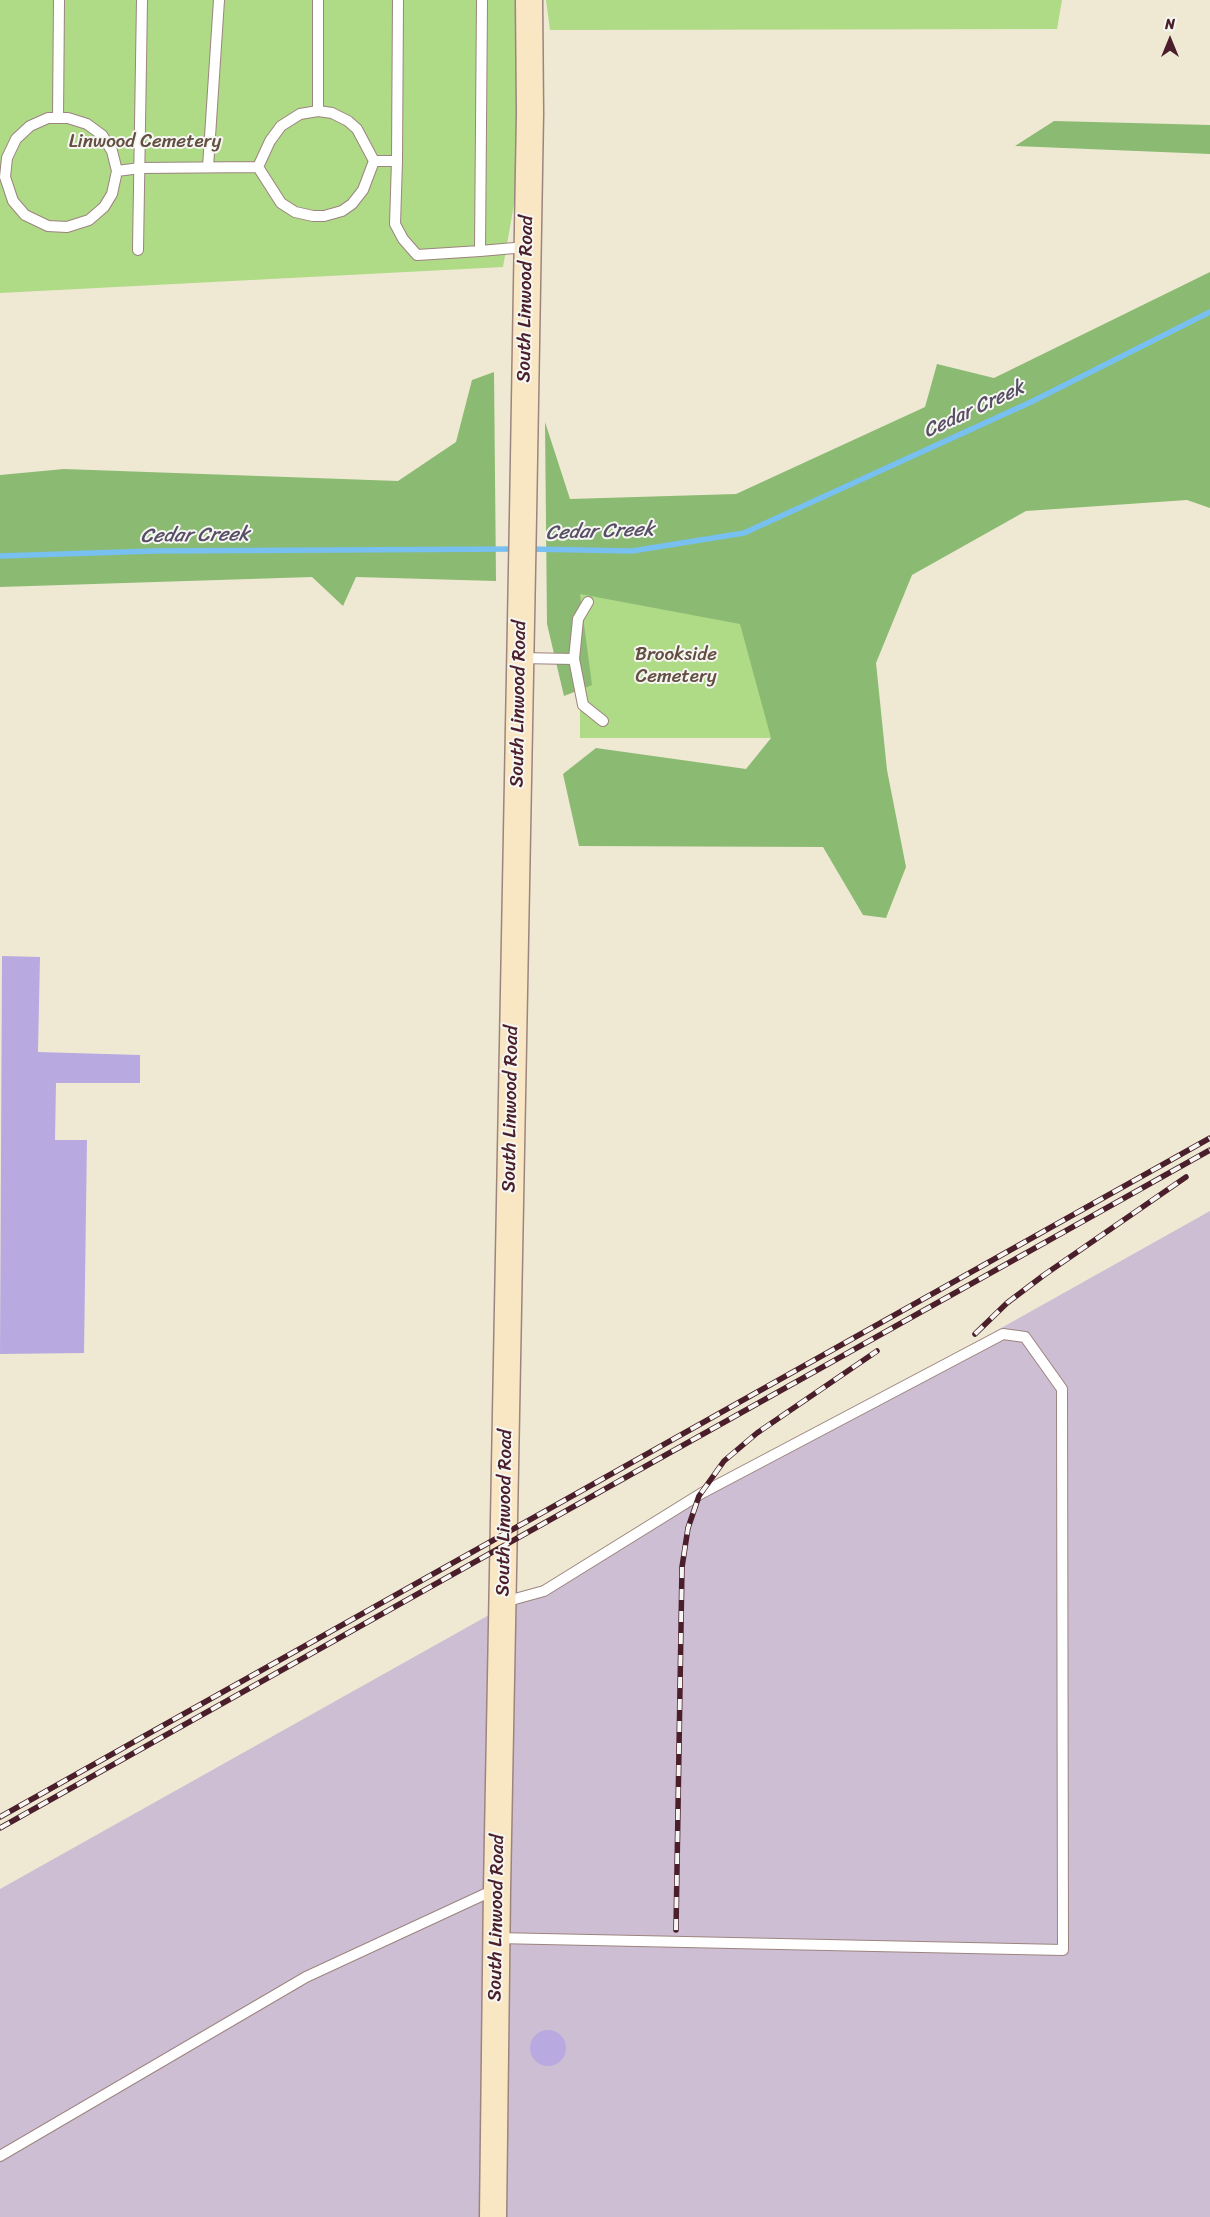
<!DOCTYPE html>
<style>
body{margin:0}
#map{position:relative;width:1210px;height:2217px;overflow:hidden;background:#efe9d3;font-family:Sriracha,sans-serif}
canvas{display:block}
.north{position:absolute;left:1145px;top:15px;width:50px;height:50px;-webkit-text-stroke:4px #f6f6f2;paint-order:stroke;rotate:0deg;font-size:14px;font-weight:700;line-height:20px;text-align:center;color:#4a1f2b}
.north::after{content:'';display:block;margin:auto;width:18px;height:22px;background:#4a1f2b;clip-path:polygon(50% 0,100% 100%,50% 72%,0 100%)}
</style>
<div id="map">
<canvas width="1210" height="2217"></canvas>
<div class="north">N</div>
</div>
<script>
const ctx = document.querySelector('canvas').getContext('2d');
ctx.lineJoin = 'round';
function paint(path, color) { ctx.fillStyle = color; ctx.fill(path, 'evenodd'); }
const poly = rows => new Path2D(rows.map(r => 'M' + r).join(''));
function trace(path, color, width, dash) { ctx.strokeStyle = color; ctx.lineWidth = width; ctx.lineCap = dash ? 'butt' : 'round'; ctx.setLineDash(dash || []); ctx.stroke(path); }
function drawText(font, color, halo, rows, align = 'center') {
  ctx.font = font + ' Sriracha,sans-serif'; ctx.lineWidth = 4; ctx.setLineDash([]); ctx.textBaseline = 'middle'; ctx.strokeStyle = halo; ctx.fillStyle = color; for (const [text, x, y, turn = 0] of rows) {
    ctx.save(); ctx.translate(x, y); ctx.rotate((+turn || 0) * Math.PI / 180); ctx.textAlign = isNaN(turn) ? turn : align; if (halo) ctx.strokeText(text, 0, 0); ctx.fillText(text, 0, 0); ctx.restore();
  }
}
const industrial = poly([
 [1210,1211,1210,2217,0,2217,0,1889]
]);
const green = poly([
 [0,0,529,0,530,113,503,267,0,293],
 [546,0,1062,0,1057,29,550,30],
 [580,594,771,594,771,738,580,738]
]);
const forest = poly([
 [1054,121,1210,125,1210,154,1015,146],
 [1210,272,1210,508,1187,500,1026,511,912,575,876,663,887,770,906,867,886,918,863,915,823,847,579,846,563,774,596,748,746,769,771,738,740,624,580,594,592,685,564,696,547,624,545,422,570,499,736,494,925,407,937,364,994,378],
 [494,372,496,581,356,577,343,606,312,577,0,587,0,475,64,469,398,481,456,442,472,380]
]);
const stream = poly([
 [529,549,632,551,744,533,1031,402,1210,312],
 [0,556,153,551,517,549]
]);
const building = poly([
 [2,956,40,957,38,1052,140,1055,140,1083,56,1083,55,1140,87,1140,84,1353,0,1354],
 '530 2048a18 18 0 1 1 36 0a18 18 0 1 1-36 0Z'
]);
const lane = poly([
 [318,0,318,111],
 [482,0,480,251,526,247],
 [58,118,59,0],
 [374,161,397,161,395,224,403,239,417,255,480,251],
 [397,161,398,0],
 [208,167,219,0],
 [117,171,112,151,102,135,87,124,68,118,48,118,30,126,16,139,7,158,5,177,13,201,25,215,48,226,67,227,89,220,104,207,112,194,117,171,140,168,258,167,281,203,295,212,313,216,324,216,342,211,352,204,363,190,374,161,357,129,348,121,332,113,318,111,300,114,281,126,270,141,258,167],
 [138,250,142,0],
 [588,602,578,619,574,659,583,705,603,721],
 [520,658,574,659],
 [496,1938,1063,1950,1062,1389,1025,1337,1003,1334,702,1493,544,1591,504,1602],
 [0,2156,306,1977,496,1889]
]);
const secondary = poly([
 [493,2217,497,1889,523,516,530,113,529,0]
]);
const rail = poly([
 [975,1334,1007,1303,1044,1275,1186,1177],
 [0,1817,1210,1138],
 [0,1828,1210,1150],
 [676,1930,682,1567,688,1528,699,1496,724,1461,757,1433,877,1351]
]);
const parkNames = [
 ["Linwood Cemetery",145,142],
 ["Brookside",676,655],
 ["Cemetery",676,677]
];
const streetNames = [
 ["South Linwood Road",526,299,-89],
 ["South Linwood Road",519,704,-89],
 ["South Linwood Road",511,1109,-89],
 ["South Linwood Road",505,1513,-89],
 ["South Linwood Road",497,1918,-89]
];
const waterNames = [
 ["Cedar Creek",974,410,-25],
 ["Cedar Creek",600,532,-2],
 ["Cedar Creek",195,536,-1]
];
paint(industrial, '#cdbed3');
paint(green, '#afda86');
paint(forest, '#8bba73');
trace(stream, '#77c0f0', 5.5);
paint(building, '#b8aae1');
trace(lane, '#9c847f', 12);
trace(secondary, '#9c847f', 29);
trace(lane, '#fff', 10);
trace(secondary, '#f9e7c3', 26);
trace(rail, '#4a1f2b', 5.5);
trace(rail, '#f6f6f2', 4, [11]);
drawText('19px', '#634e42', '#f6f6f2', parkNames);
drawText('19px', '#4a1f2b', '#f6f6f2', streetNames);
drawText('italic 20px', '#584f66', '#f6f6f2', waterNames);
</script>
